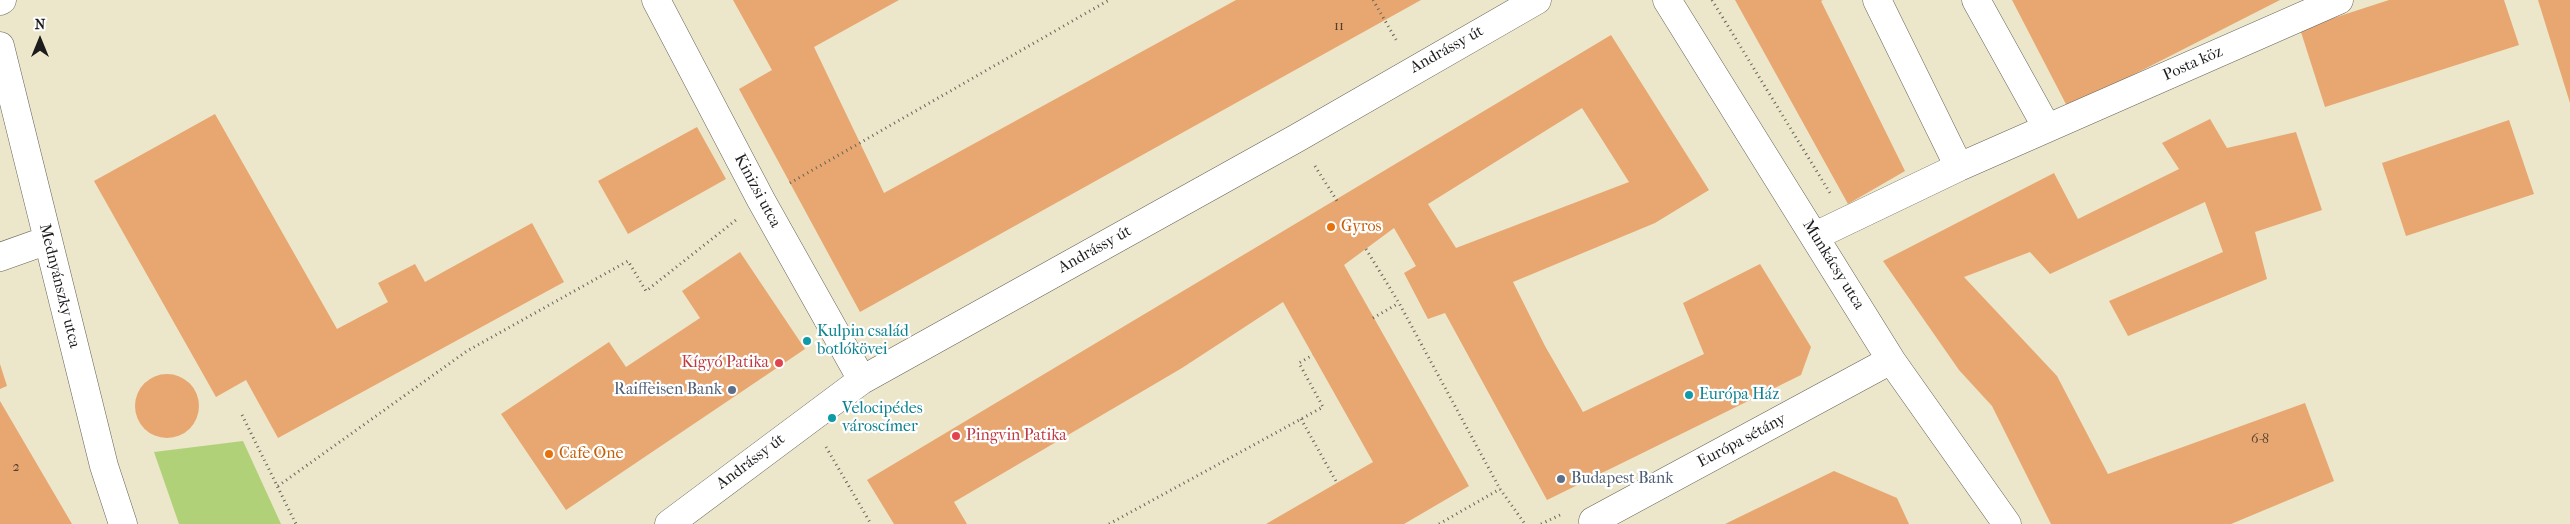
<!DOCTYPE html>
<meta charset="utf-8">
<style>
body{margin:0}
#map{position:relative;width:2570px;height:524px;overflow:hidden;background:#ece6ca;font-family:"IM FELL French Canon",serif}
canvas{display:block}
.north{position:absolute;left:15px;top:15px;width:50px;height:50px;-webkit-text-stroke:4px #fff;paint-order:stroke;rotate:0deg;font-size:14px;font-weight:700;line-height:20px;text-align:center;color:#1c1c1c}
.north::after{content:'';display:block;margin:auto;width:18px;height:22px;background:#1c1c1c;clip-path:polygon(50% 0,100% 100%,50% 72%,0 100%)}
</style>
<div id="map">
<canvas width="2570" height="524"></canvas>
<div class="north">N</div>
</div>
<script>
const ctx = document.querySelector('canvas').getContext('2d');
ctx.lineJoin = 'round';
function paint(path, color) { ctx.fillStyle = color; ctx.fill(path, 'evenodd'); }
const poly = rows => new Path2D(rows.map(r => 'M' + r).join(''));
function trace(path, color, width, dash) { ctx.strokeStyle = color; ctx.lineWidth = width; ctx.lineCap = dash ? 'butt' : 'round'; ctx.setLineDash(dash || []); ctx.stroke(path); }
function drawText(font, color, halo, rows, align = 'center') {
  ctx.font = font + ' "IM FELL French Canon",serif'; ctx.lineWidth = 4.5; ctx.setLineDash([]); ctx.textBaseline = 'middle'; ctx.strokeStyle = halo; ctx.fillStyle = color; for (const [text, x, y, turn = 0] of rows) {
    ctx.save(); ctx.translate(x, y); ctx.rotate((+turn || 0) * Math.PI / 180); ctx.textAlign = isNaN(turn) ? turn : align; if (halo) ctx.strokeText(text, 0, 0); ctx.fillText(text, 0, 0); ctx.restore();
  }
}
const green = poly([
 [243,441,281,524,179,524,154,452]
]);
const building = poly([
 [733,0,899,0,814,47,884,193,1236,0,1421,0,860,312,739,89,772,70],
 [1735,0,1823,0,1821,1,1905,171,1848,204],
 [2012,0,2280,0,2068,108],
 [2389,0,2504,0,2519,45,2325,107,2300,29],
 [2538,0,2570,0,2570,103],
 [1611,35,1709,190,1655,223,1513,282,1545,346,1583,412,1704,354,1683,303,1760,264,1811,347,1801,375,1547,500,1445,313,1428,319,1404,273,1416,266,1394,228,1344,265,1469,486,1404,524,1266,524,1373,462,1283,302,1182,368,954,502,967,524,894,524,867,480],
 [1582,108,1629,182,1456,248,1428,204],
 [215,114,337,329,388,302,378,283,415,264,425,282,532,223,564,282,278,438,246,380,216,397,94,181],
 [2210,119,2227,148,2296,132,2322,210,2255,232,2267,279,2128,336,2109,301,2223,252,2205,202,2050,274,2030,252,1964,277,2057,376,2108,474,2305,403,2334,481,2231,524,2051,524,1992,406,1959,370,1883,261,2054,173,2078,219,2179,169,2162,143],
 [2509,120,2534,194,2406,236,2382,163],
 [697,127,726,179,628,234,598,181],
 [740,252,805,349,566,510,501,414,609,342,626,367,700,318,682,291],
 [0,364,7,386,0,389],
 '135 406a32 32 0 1 1 64 0a32 32 0 1 1-64 0Z',
 [0,401,72,524,0,524],
 [1834,471,1897,498,1909,524,1725,524]
]);
const path = poly([
 [1373,0,1398,43],
 [1712,0,1830,193],
 [1315,166,1337,201],
 [790,183,1109,0],
 [1366,249,1399,303,1500,489,1525,524],
 [1373,318,1399,303],
 [242,415,296,524],
 [1301,419,1337,483],
 [826,447,871,524],
 [278,486,467,351,628,261,646,291,736,220],
 [1109,524,1323,407,1299,363,1313,355],
 [1439,524,1500,489],
 [1541,524,1560,515]
]);
const street = poly([
 [656,0,761,200,862,380],
 [1667,0,1891,360,2007,524],
 [1877,0,1959,167],
 [1976,0,2047,128],
 [0,1,2,0],
 [0,46,104,466,123,524],
 [1815,236,1959,167,2339,0],
 [0,257,48,240],
 [1593,521,1891,360],
 [669,524,862,380,1297,138,1537,0]
]);
const markers = [
 [1331,227,5,"#e8710a"],
 [807,341,5,"#0f9aa8"],
 [779,363,5,"#e0444e"],
 [732,390,5,"#5c6f8a"],
 [1689,395,5,"#0f9aa8"],
 [832,418,5,"#0f9aa8"],
 [956,436,5,"#e0444e"],
 [549,454,5,"#e8710a"],
 [1561,479,5,"#5c6f8a"]
];
const numberNames = [
 ["11",1339,27],
 ["6-8",2260,440],
 ["2",16,468]
];
const streetNames = [
 ["Andrássy út",1447,50,-29],
 ["Posta köz",2193,64,-24],
 ["Kinizsi utca",757,191,62],
 ["Andrássy út",1095,250,-29],
 ["Munkácsy utca",1833,265,58],
 ["Mednyánszky utca",59,286,76],
 ["Európa sétány",1742,441,-28],
 ["Andrássy út",751,462,-37]
];
const foodNames = [
 ["Gyros",1341,227],
 ["Cafe One",559,454]
];
const cultureNames = [
 ["Kulpin család",817,332],
 ["botlókövei",817,350],
 ["Európa Ház",1699,395],
 ["Velocipédes",842,409],
 ["városcímer",842,427]
];
const healthNames = [
 ["Kígyó Patika",769,363],
 ["Pingvin Patika",966,436,"left"]
];
const serviceNames = [
 ["Raiffeisen Bank",722,390],
 ["Budapest Bank",1571,479,"left"]
];
paint(green, '#b1d179');
paint(building, '#e8a770');
trace(street, '#656359', 29);
trace(path, '#656359', 3, [1, 4]);
trace(street, '#fff', 28);
for (const [x, y, r, color] of markers) { const dot = new Path2D(); dot.arc(x, y, r, 0, 2 * Math.PI); ctx.fillStyle = color; ctx.fill(dot); trace(dot, '#fff', 2); }
drawText('14px', '#4f3f31', null, numberNames);
drawText('16px', '#1c1c1c', '#fff', streetNames);
drawText('16px', '#c56008', '#fff', foodNames, 'left');
drawText('16px', '#0d838f', '#fff', cultureNames, 'left');
drawText('16px', '#be3a42', '#fff', healthNames, 'right');
drawText('16px', '#4e5e75', '#fff', serviceNames, 'right');
</script>
